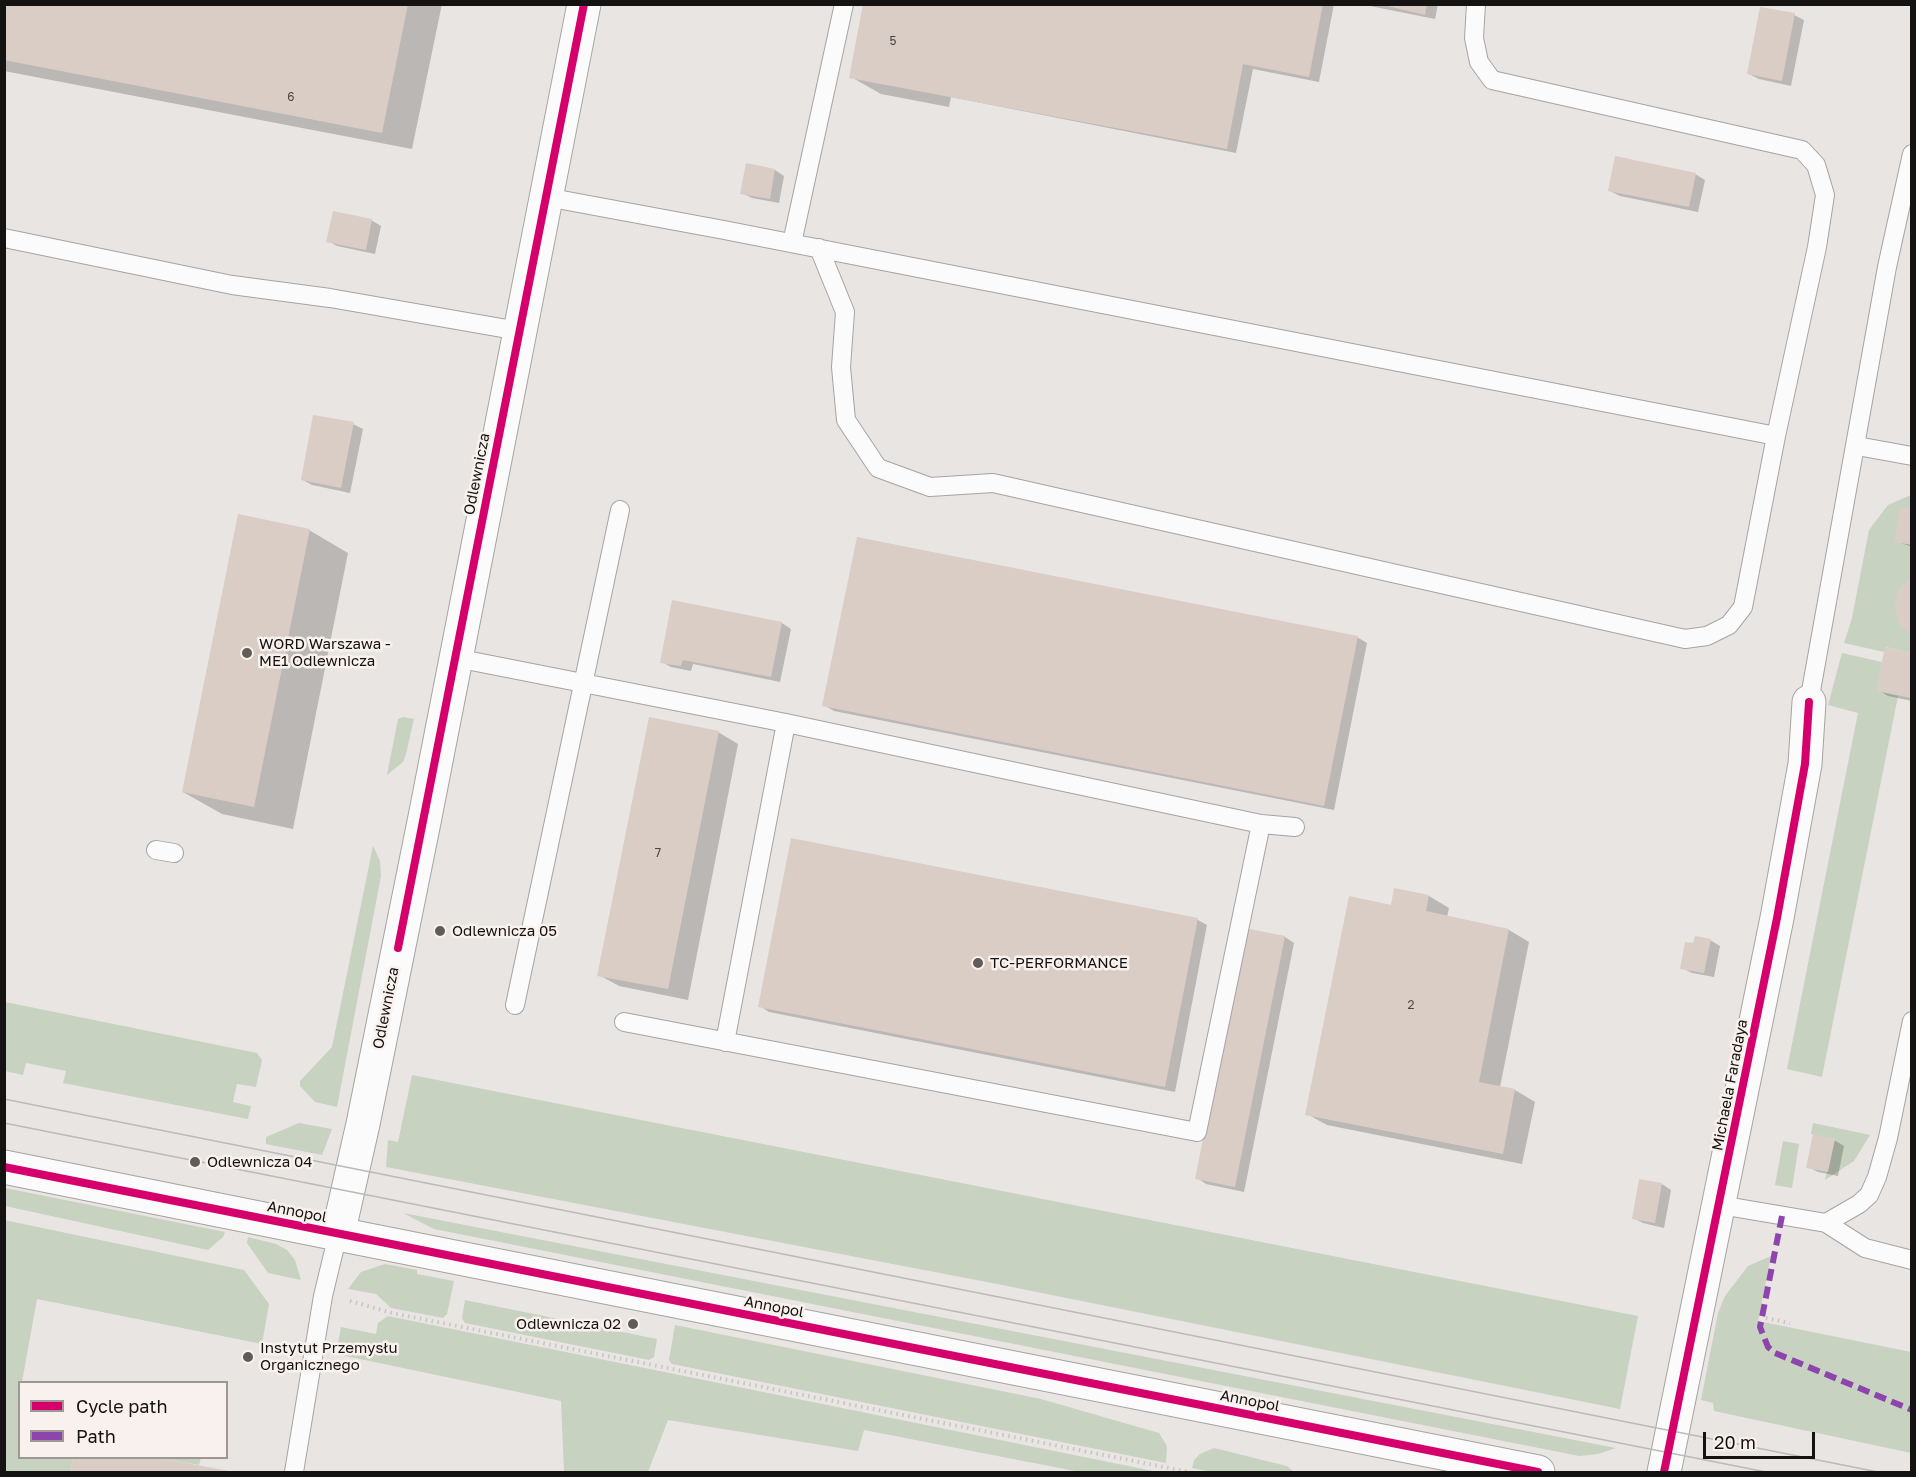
<!DOCTYPE html>
<meta charset="utf-8">
<style>
body{margin:0}
#map{position:relative;width:1916px;height:1477px;overflow:hidden;background:#e9e5e3;font-family:"Golos Text",sans-serif}
canvas{display:block}
.frame{position:absolute;inset:0;border:6px solid #151311;pointer-events:none}
.legend{position:absolute;left:18px;top:1381px;width:210px;height:78px;box-sizing:border-box;background:#f9f1ed;border:2px solid #9e9895;margin:0;padding:8px 10px;list-style:none;font-size:18px;color:#151311}
.legend li{display:flex;align-items:center;gap:12px;height:30px}
.legend b{width:30px;border:2px solid #9e9895}
.scale{position:absolute;left:1703px;top:1432px;width:112px;height:27px;box-sizing:border-box;border:3px solid #151311;border-top:0;padding-left:8px;font-size:18px;line-height:21px;white-space:nowrap;color:#151311;-webkit-text-stroke:4px #f9f1ed;paint-order:stroke}
</style>
<div id="map">
<canvas width="1916" height="1477"></canvas>
<div class="frame"></div>
<ul class="legend">
<li><b style="height:8px;background:#d6006c"></b>Cycle path</li>
<li><b style="height:8px;background:#8e44ad"></b>Path</li>
</ul>
<div class="scale">20 m</div>
</div>
<script>
const ctx = document.querySelector('canvas').getContext('2d');
ctx.lineJoin = 'round';
function paint(path, color) { ctx.fillStyle = color; ctx.fill(path, 'evenodd'); }
const poly = rows => new Path2D(rows.map(r => 'M' + r).join(''));
function trace(path, color, width, dash) { ctx.strokeStyle = color; ctx.lineWidth = width; ctx.lineCap = dash ? 'butt' : 'round'; ctx.setLineDash(dash || []); ctx.stroke(path); }
function drawText(font, color, halo, rows, align = 'center') {
  ctx.font = font + ' "Golos Text",sans-serif'; ctx.lineWidth = 5; ctx.setLineDash([]); ctx.textBaseline = 'middle'; ctx.strokeStyle = halo; ctx.fillStyle = color; for (const [text, x, y, turn = 0] of rows) {
    ctx.save(); ctx.translate(x, y); ctx.rotate((+turn || 0) * Math.PI / 180); ctx.textAlign = isNaN(turn) ? turn : align; if (halo) ctx.strokeText(text, 0, 0); ctx.fillText(text, 0, 0); ctx.restore();
  }
}
const green = poly([
 [1911,495,1911,653,1886,647,1884,652,1844,643,1852,618,1869,530,1888,505],
 [1842,653,1882,662,1877,691,1898,696,1822,1077,1787,1069,1858,713,1828,705],
 [403,717,414,719,406,754,403,762,387,775,398,719],
 [373,846,380,861,381,876,337,1107,315,1102,300,1086,300,1081,332,1047],
 [5,1002,257,1053,262,1060,256,1087,237,1084,233,1102,251,1106,248,1119,63,1083,66,1071,26,1063,23,1075,5,1071],
 [412,1075,1638,1316,1620,1409,992,1283,386,1167,388,1140,398,1142],
 [299,1123,332,1129,322,1155,266,1144,266,1137],
 [1813,1123,1870,1135,1854,1161,1825,1180,1835,1139,1811,1134],
 [1783,1141,1799,1144,1792,1188,1775,1185],
 [5,1188,225,1232,223,1237,208,1250,5,1206],
 [403,1213,1616,1448,1598,1454,1579,1456,434,1229],
 [4,1220,244,1270,269,1304,262,1344,37,1299,22,1382,20,1382,20,1458,73,1458,70,1472,5,1472],
 [248,1237,276,1244,287,1250,295,1260,301,1280,268,1273,247,1243],
 [1771,1256,1758,1321,1911,1352,1911,1453,1714,1411,1713,1403,1701,1400,1718,1313,1725,1296,1748,1266],
 [385,1264,417,1270,417,1274,454,1281,447,1314,443,1318,391,1308,376,1294,348,1289,361,1272],
 [465,1300,657,1339,654,1357,649,1360,465,1323,462,1318],
 [388,1316,1158,1472,1080,1472,864,1430,858,1451,668,1420,648,1472,564,1472,561,1401,336,1354,341,1327,376,1334,378,1323],
 [675,1325,1041,1399,1159,1433,1167,1446,1166,1463,672,1364,669,1360],
 [1214,1448,1287,1466,1294,1472,1212,1472,1192,1468,1194,1460,1200,1454],
 [159,1458,201,1458,199,1465]
]);
const shadow = poly([
 [4,4,442,4,412,149,4,71],
 [865,4,1334,4,1319,82,1253,69,1236,153,951,97,949,107,881,94,851,77],
 [1360,4,1438,4,1435,19],
 [1794,15,1804,20,1791,86,1759,79,1749,74],
 [747,165,775,170,784,176,779,203,752,198,742,193],
 [1695,174,1705,180,1698,212,1620,196,1610,191],
 [371,220,381,226,375,254,337,246,328,241],
 [353,424,363,429,350,493,312,485,303,480],
 [1912,511,1912,547,1896,541],
 [309,530,348,553,293,829,222,814,183,792],
 [674,602,782,623,791,629,780,682,693,664,691,671,671,667,662,662],
 [1357,637,1367,643,1334,810,834,711,824,705],
 [1912,654,1912,701,1888,696,1878,690],
 [718,732,738,744,688,1000,619,986,599,975],
 [793,840,1198,920,1207,925,1175,1092,769,1012,760,1006],
 [1396,890,1429,896,1449,908,1447,917,1509,930,1529,942,1500,1087,1515,1090,1535,1102,1522,1164,1327,1125,1307,1114,1393,907],
 [1247,930,1285,937,1294,943,1244,1192,1206,1184,1197,1178],
 [1710,940,1720,946,1714,977,1692,973,1682,968,1695,945],
 [1834,1140,1844,1146,1838,1176,1818,1172,1808,1167],
 [1662,1184,1671,1190,1664,1228,1643,1223,1633,1218],
 [75,1458,151,1458,227,1472,72,1472]
]);
const building = poly([
 [4,4,408,4,382,133,4,60],
 [863,4,1323,4,1309,77,1243,64,1227,149,849,78],
 [1379,4,1427,4,1425,15],
 [1760,7,1795,13,1782,81,1747,74],
 [1615,156,1696,173,1689,207,1608,191],
 [746,163,775,169,770,199,740,194],
 [333,211,372,219,366,250,326,242],
 [313,415,354,422,341,488,301,480],
 [1901,507,1912,509,1912,545,1894,542],
 [238,514,310,529,254,807,182,792],
 [857,537,1358,636,1324,806,822,706],
 [1912,576,1912,636,1899,624,1894,606,1899,588],
 [672,600,782,622,771,677,683,660,681,666,660,663],
 [1885,647,1912,653,1912,698,1876,691],
 [649,717,719,731,668,989,597,976],
 [791,838,1198,918,1165,1087,758,1007],
 [1394,888,1429,895,1426,911,1509,929,1479,1082,1515,1089,1503,1154,1305,1115,1349,896,1391,905],
 [1245,928,1285,936,1235,1187,1195,1179],
 [1695,936,1711,939,1704,973,1680,969,1685,942,1693,943],
 [1813,1134,1835,1139,1828,1172,1806,1168],
 [1639,1179,1662,1183,1655,1223,1632,1219],
 [73,1458,159,1458,229,1471,70,1472]
]);
const path = poly([
 [350,1301,392,1313,1189,1472],
 [1766,1318,1790,1323]
]);
const service = poly([
 [1476,4,1474,38,1479,62,1492,80,1802,150,1816,165,1825,195,1817,247,1776,436],
 [546,197,724,230,1776,436,1743,607,1729,625,1707,636,1685,639,993,483,930,487,878,468,846,420,841,367,845,312,819,248],
 [4,238,232,285,330,298,519,331],
 [792,243,844,4],
 [1857,446,1912,456],
 [456,658,786,723,1261,824,1295,827],
 [1809,702,1887,267,1912,154],
 [156,850,174,853],
 [515,1005,620,510],
 [624,1022,1197,1132,1261,824],
 [725,1042,786,723],
 [1720,1205,1826,1223,1865,1248,1912,1260],
 [1826,1223,1859,1204,1869,1195,1877,1177,1888,1138,1912,1021],
 [294,1472,323,1296,338,1234]
]);
const minor = poly([
 [338,1234,1538,1472],
 [1664,1472,1777,918,1805,764,1809,702]
]);
const tertiary = poly([
 [4,1167,338,1234,363,1124,425,817,584,4]
]);
const tram = poly([
 [4,1099,1878,1472],
 [4,1123,1766,1472]
]);
const quiet = poly([
 [1782,1216,1760,1327,1768,1347,1775,1353,1912,1410]
]);
const cycleway = poly([
 [398,948,584,4],
 [4,1167,1538,1472],
 [1664,1472,1777,918,1805,764,1809,702]
]);
const markers = [
 [247,653,6,"#5f5c5a"],
 [440,931,6,"#5f5c5a"],
 [978,963,6,"#5f5c5a"],
 [195,1162,6,"#5f5c5a"],
 [633,1324,6,"#5f5c5a"],
 [248,1357,6,"#5f5c5a"]
];
const numberNames = [
 ["5",893,41],
 ["6",291,97],
 ["7",658,853],
 ["2",1411,1005]
];
const streetNames = [
 ["Odlewnicza",477,474,-79],
 ["Odlewnicza",386,1008,-79],
 ["Michaela Faradaya",1730,1085,-79],
 ["Annopol",297,1212,11],
 ["Annopol",774,1307,11],
 ["Annopol",1250,1401,11]
];
const poiNames = [
 ["WORD Warszawa -",259,644],
 ["ME1 Odlewnicza",259,661],
 ["Odlewnicza 05",452,931],
 ["TC-PERFORMANCE",990,963],
 ["Odlewnicza 04",207,1162],
 ["Odlewnicza 02",621,1324,"right"],
 ["Instytut Przemysłu",260,1348],
 ["Organicznego",260,1365]
];
paint(green, '#c7d2c1');
paint(shadow, '#0003');
paint(building, '#d9cdc6');
trace(service, '#a6a4a2', 20);
trace(minor, '#a6a4a2', 35);
trace(tertiary, '#a6a4a2', 35);
trace(path, '#c6c5c4', 4, [1.5, 4.5]);
trace(service, '#fcfbfb', 18);
trace(minor, '#fcfbfb', 33);
trace(tertiary, '#fcfbfb', 33);
trace(tram, '#babab9', 1.5);
trace(quiet, '#8e44ad', 6, [12, 6]);
trace(cycleway, '#d6006c', 8);
for (const [x, y, r, color] of markers) { const dot = new Path2D(); dot.arc(x, y, r, 0, 2 * Math.PI); ctx.fillStyle = color; ctx.fill(dot); trace(dot, '#f9f1ed', 2); }
drawText('12px', '#484440', null, numberNames);
drawText('15px', '#151311', '#f9f1ed', streetNames);
drawText('15px', '#151311', '#f9f1ed', poiNames, 'left');
</script>
